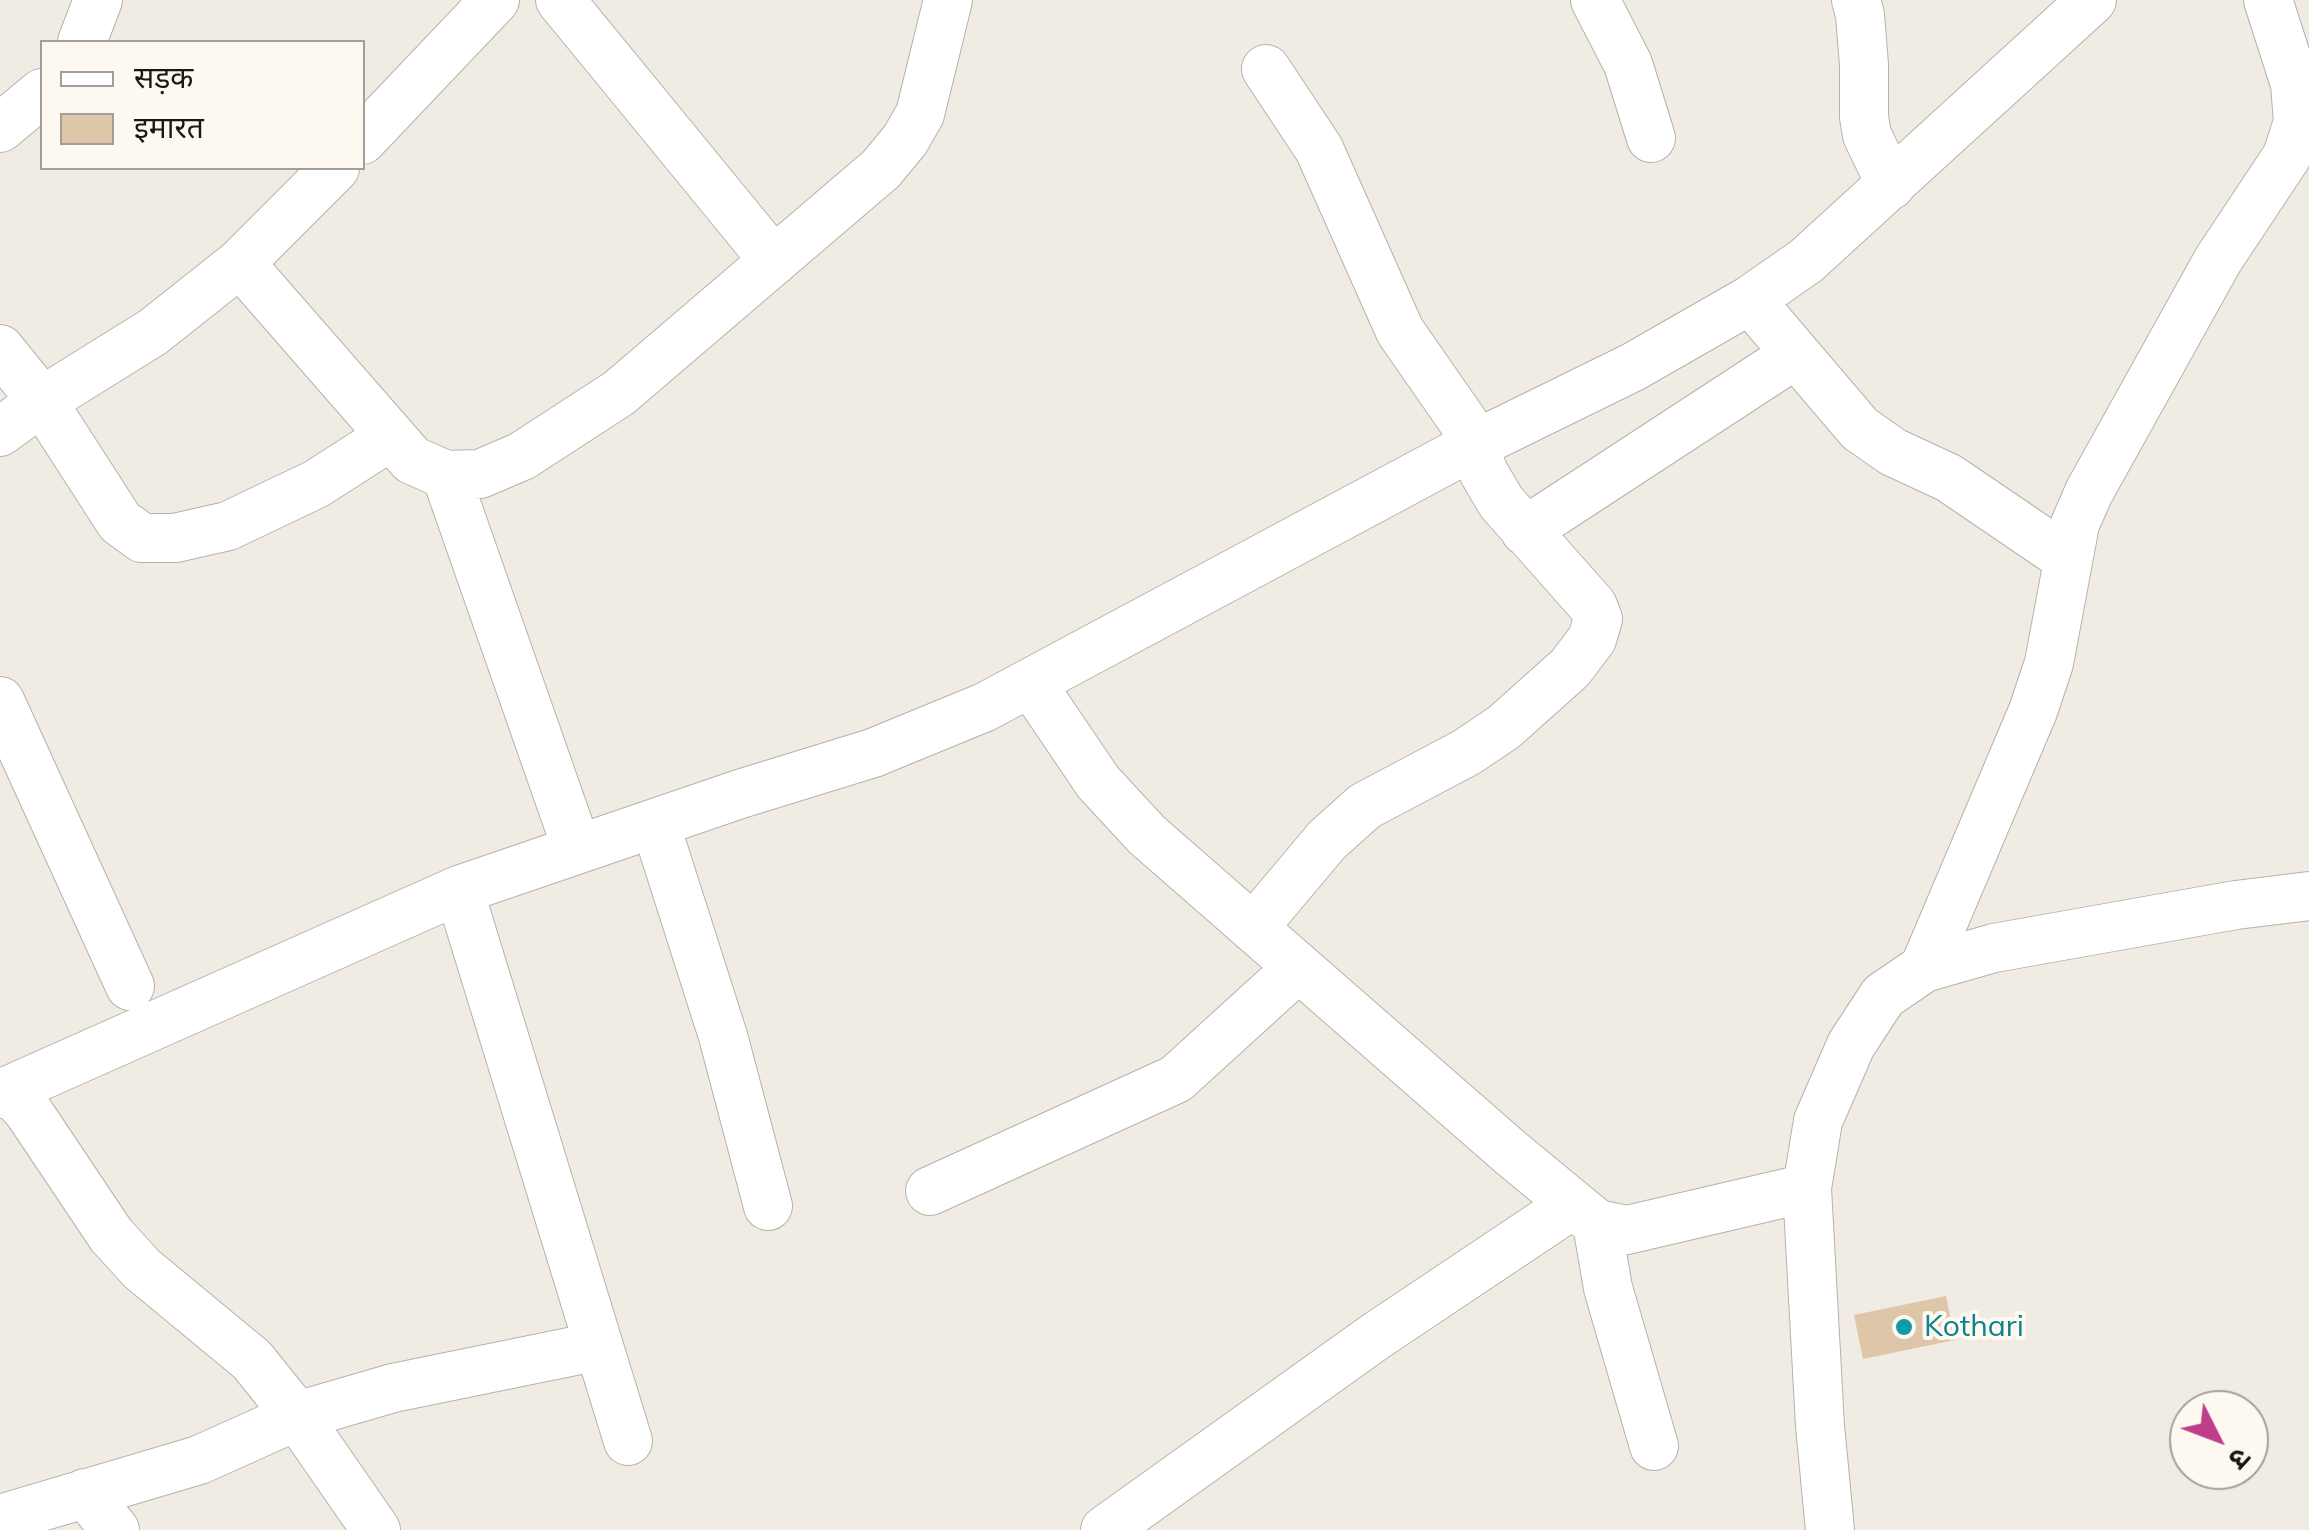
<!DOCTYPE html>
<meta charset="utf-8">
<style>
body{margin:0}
#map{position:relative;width:2309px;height:1530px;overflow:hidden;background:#f0ece4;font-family:Mulish,"Noto Sans Devanagari",sans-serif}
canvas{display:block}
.legend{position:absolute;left:40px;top:40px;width:325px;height:130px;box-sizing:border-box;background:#fdf9f1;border:2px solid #a29f99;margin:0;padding:12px 18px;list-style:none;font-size:30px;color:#191815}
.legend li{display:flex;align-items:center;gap:20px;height:50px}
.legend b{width:50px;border:2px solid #a29f99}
.north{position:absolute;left:2169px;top:1390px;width:100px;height:100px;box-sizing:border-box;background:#fdf9f1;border:2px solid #a29f99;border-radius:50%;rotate:132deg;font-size:28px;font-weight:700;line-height:40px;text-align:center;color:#191815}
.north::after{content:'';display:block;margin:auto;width:35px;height:45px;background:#be3e8a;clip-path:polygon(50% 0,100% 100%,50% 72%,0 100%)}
</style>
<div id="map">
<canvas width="2309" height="1530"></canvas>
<ul class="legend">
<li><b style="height:12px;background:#fff"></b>सड़क</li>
<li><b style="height:28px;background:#dec6a9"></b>इमारत</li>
</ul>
<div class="north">उ</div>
</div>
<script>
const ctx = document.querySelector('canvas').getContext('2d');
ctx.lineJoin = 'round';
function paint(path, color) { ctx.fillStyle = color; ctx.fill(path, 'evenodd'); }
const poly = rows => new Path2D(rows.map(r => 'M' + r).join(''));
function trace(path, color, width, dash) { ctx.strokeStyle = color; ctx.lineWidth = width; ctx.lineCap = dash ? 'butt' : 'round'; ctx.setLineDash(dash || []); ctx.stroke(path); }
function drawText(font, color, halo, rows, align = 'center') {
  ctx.font = font + ' Mulish,sans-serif'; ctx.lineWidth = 8; ctx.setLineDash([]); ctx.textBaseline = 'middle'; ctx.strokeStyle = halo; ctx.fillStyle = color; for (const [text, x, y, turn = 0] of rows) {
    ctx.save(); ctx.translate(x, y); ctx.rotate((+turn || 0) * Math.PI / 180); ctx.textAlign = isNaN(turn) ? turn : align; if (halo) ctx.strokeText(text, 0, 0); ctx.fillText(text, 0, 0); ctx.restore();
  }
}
const building = poly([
 [1946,1296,1955,1340,1863,1359,1854,1315]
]);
const minor = poly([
 [560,0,774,261],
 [1595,0,1628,64,1651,138],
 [1856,0,1860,15,1864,65,1864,117,1867,135,1891,185],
 [82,42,98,0],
 [0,128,42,93],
 [362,140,495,0],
 [240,263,412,460,446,475,480,474,522,456,619,393,881,169,905,140,920,114,948,0],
 [1750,300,1860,429,1893,452,1949,478,2068,559],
 [0,349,42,401,120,522,142,538,175,538,228,526,316,484,391,436],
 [0,432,42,401,153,332,240,263,335,168],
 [446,475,577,849],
 [1525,531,1796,354],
 [1031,683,1098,782,1147,835,1511,1153,1597,1224,1627,1230,1807,1188],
 [0,701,130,986],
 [655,823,723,1036,768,1206],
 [459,890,628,1441],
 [1253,928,1327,840,1365,806,1467,752,1504,727,1570,668,1592,639,1598,619,1593,606,1501,502,1484,473,1464,423,1400,331,1319,149,1266,69],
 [1924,968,2033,711,2049,663,2075,524,2089,492,2218,260,2287,156,2298,122,2295,84,2268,0],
 [9,1090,459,890,740,794,873,753,985,707,1474,445,1633,367,1750,300,1806,261,2092,0],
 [0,1094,9,1090,28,1111,111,1235,142,1269,252,1360,297,1416,376,1530],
 [930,1191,1176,1079,1298,968],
 [1597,1224,1608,1288,1654,1446],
 [85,1493,115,1530],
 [0,1519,199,1460,297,1416,393,1388,599,1346],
 [1105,1530,1376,1336,1572,1205],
 [1830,1530,1820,1426,1807,1188,1818,1121,1851,1045,1883,996,1924,968,1994,948,2236,905,2309,896]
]);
const markers = [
 [1904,1327,10,"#0f9aa8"]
];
const cultureNames = [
 ["Kothari",1924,1327]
];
paint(building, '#dec6a9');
trace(minor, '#b6b2ab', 50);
trace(minor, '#fff', 48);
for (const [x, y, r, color] of markers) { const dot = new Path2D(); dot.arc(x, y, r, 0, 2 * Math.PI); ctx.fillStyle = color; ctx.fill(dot); trace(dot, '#fdf9f1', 4); }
drawText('30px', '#0d838f', '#fdf9f1', cultureNames, 'left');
</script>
